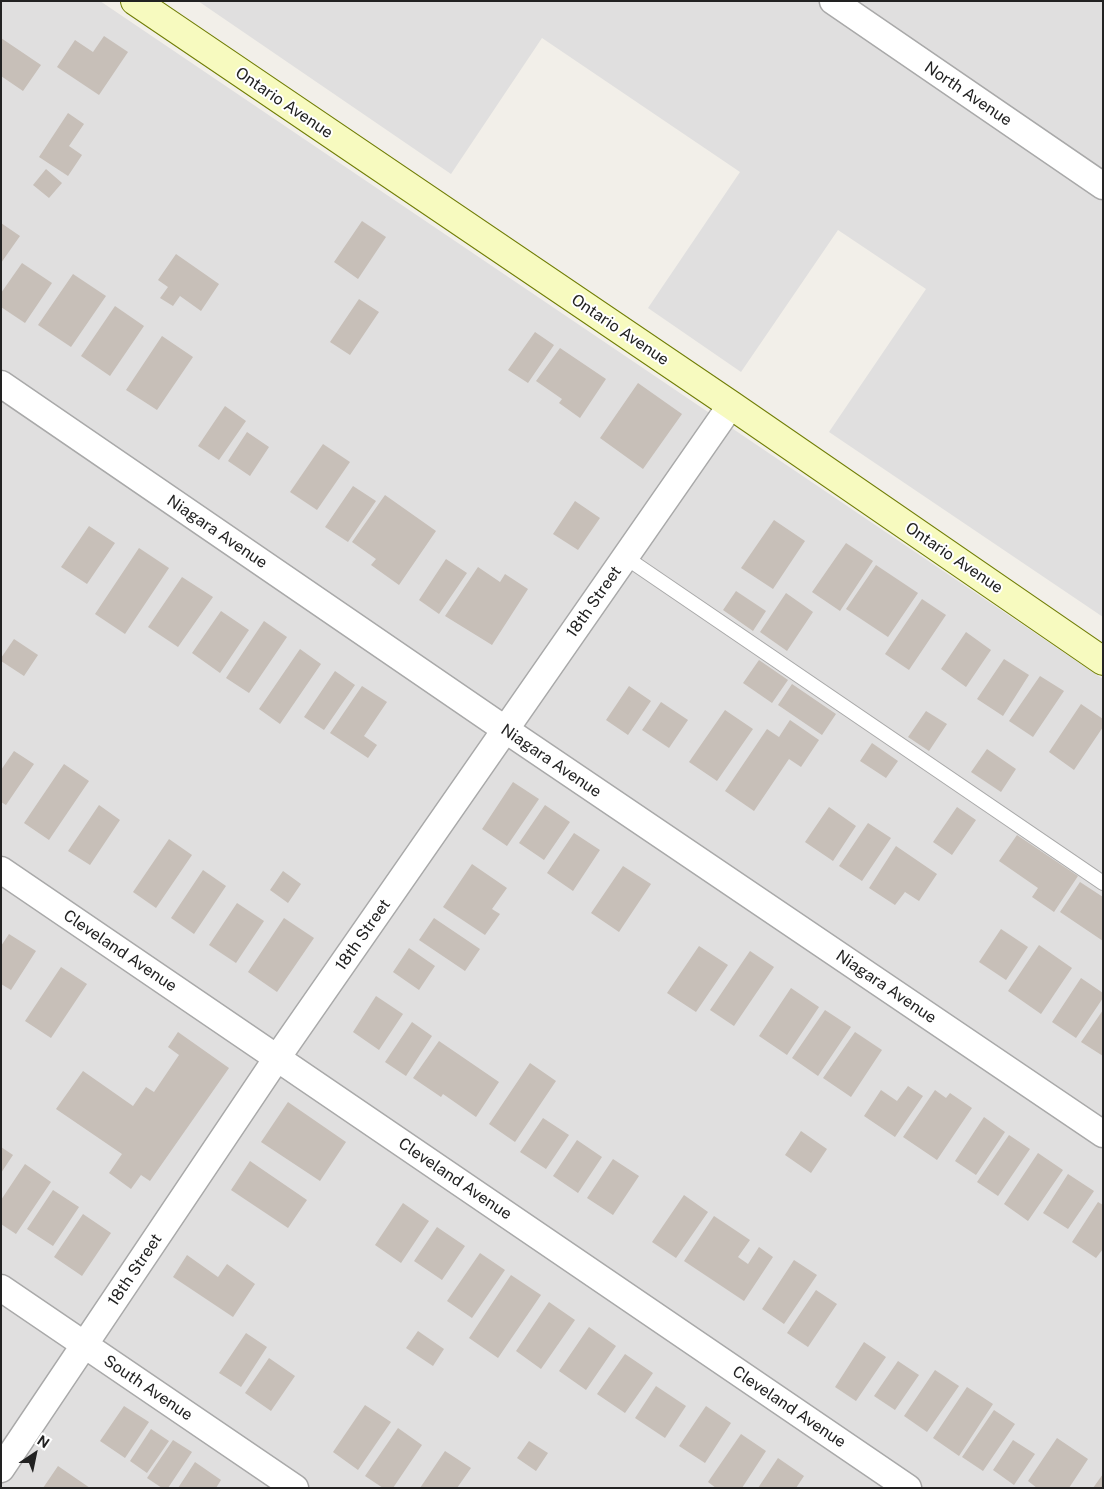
<!DOCTYPE html>
<style>
body{margin:0}
#map{position:relative;width:1104px;height:1489px;overflow:hidden;background:#f2efe9;font-family:"Public Sans",sans-serif}
canvas{display:block}
.frame{position:absolute;inset:0;border:2px solid #222;pointer-events:none}
.north{position:absolute;left:10px;top:1429px;width:50px;height:50px;-webkit-text-stroke:4px #fff;paint-order:stroke;rotate:34deg;font-size:14px;font-weight:700;line-height:20px;text-align:center;color:#222}
.north::after{content:'';display:block;margin:auto;width:18px;height:22px;background:#222;clip-path:polygon(50% 0,100% 100%,50% 72%,0 100%)}
</style>
<div id="map">
<canvas width="1104" height="1489"></canvas>
<div class="frame"></div>
<div class="north">N</div>
</div>
<script>
const ctx = document.querySelector('canvas').getContext('2d');
ctx.lineJoin = 'round';
function paint(path, color) { ctx.fillStyle = color; ctx.fill(path, 'evenodd'); }
const poly = rows => new Path2D(rows.map(r => 'M' + r).join(''));
function trace(path, color, width, dash) { ctx.strokeStyle = color; ctx.lineWidth = width; ctx.lineCap = dash ? 'butt' : 'round'; ctx.setLineDash(dash || []); ctx.stroke(path); }
function drawText(font, color, halo, rows, align = 'center') {
  ctx.font = font + ' "Public Sans",sans-serif'; ctx.lineWidth = 4; ctx.setLineDash([]); ctx.textBaseline = 'middle'; ctx.strokeStyle = halo; ctx.fillStyle = color; for (const [text, x, y, turn = 0] of rows) {
    ctx.save(); ctx.translate(x, y); ctx.rotate((+turn || 0) * Math.PI / 180); ctx.textAlign = isNaN(turn) ? turn : align; if (halo) ctx.strokeText(text, 0, 0); ctx.fillText(text, 0, 0); ctx.restore();
  }
}
const residential = poly([
 [1,1,100,1,1103,679,1103,1488,1,1488],
 [198,1,1103,1,1103,617,829,432,926,289,838,230,741,372,648,308,740,172,542,38,451,174]
]);
const building = poly([
 [104,36,128,52,99,95,57,67,75,40,93,52],
 [1,38,41,65,23,91,1,76],
 [68,113,84,124,69,146,82,155,68,176,39,157],
 [46,169,62,183,49,198,33,185],
 [362,221,386,237,358,279,334,262],
 [1,223,20,236,1,263],
 [176,254,219,284,201,311,180,296,173,306,160,298,168,287,158,280],
 [22,263,52,283,25,323,1,307,1,293],
 [73,274,106,296,71,347,38,325],
 [359,299,379,312,350,355,330,342],
 [115,306,144,326,110,376,81,356],
 [535,332,554,345,528,383,508,370],
 [162,336,193,357,157,410,126,390],
 [560,348,606,379,580,418,559,403,562,399,536,381],
 [638,383,682,414,643,469,600,438],
 [225,406,246,421,219,460,198,446],
 [247,432,269,447,250,476,228,461],
 [323,444,350,462,317,510,290,492],
 [353,486,376,501,348,542,325,527],
 [385,495,436,531,399,585,371,565,376,559,352,542],
 [575,501,600,518,578,550,553,534],
 [774,520,805,541,773,589,741,568],
 [89,526,115,543,87,584,61,567],
 [846,543,873,561,840,611,812,592],
 [139,548,169,568,125,634,95,614],
 [446,559,467,573,439,614,419,600],
 [876,565,918,593,888,637,846,609],
 [478,567,500,582,505,574,528,589,492,645,445,616],
 [182,577,213,597,178,647,148,627],
 [736,591,766,611,753,631,723,610],
 [786,593,813,612,787,651,760,632],
 [922,599,946,615,909,670,885,654],
 [221,611,249,630,220,673,192,653],
 [264,621,287,637,249,693,226,678],
 [966,632,991,650,966,687,941,669],
 [14,639,38,655,24,676,1,661,1,658],
 [300,649,321,664,280,724,259,709],
 [1004,659,1029,675,1003,716,977,699],
 [759,660,788,680,772,703,743,683],
 [335,671,355,685,324,730,304,717],
 [1040,676,1064,691,1033,737,1009,721],
 [792,684,836,714,822,735,778,705],
 [362,686,387,702,364,736,377,745,368,758,330,733],
 [629,686,651,701,628,735,606,720],
 [661,702,688,720,669,748,642,730],
 [1081,704,1103,719,1103,727,1074,770,1049,752],
 [725,710,753,729,717,781,689,762],
 [926,711,947,724,929,751,908,737],
 [790,720,819,740,801,767,789,759,754,811,725,791,767,729,779,737],
 [872,743,898,761,886,778,860,761],
 [987,749,1016,769,1001,792,971,772],
 [14,751,34,764,6,805,1,802,1,770],
 [64,764,89,781,49,840,24,823],
 [513,782,539,799,507,846,482,829],
 [99,805,120,820,90,865,68,851],
 [545,805,570,822,544,860,519,843],
 [829,807,856,826,833,861,805,842],
 [957,807,976,820,952,855,933,842],
 [868,823,891,838,862,881,839,866],
 [574,833,600,850,573,891,547,873],
 [1017,835,1078,876,1054,912,1032,897,1038,888,999,861],
 [169,839,192,855,156,908,133,892],
 [896,846,937,874,919,901,905,892,895,905,869,888],
 [472,864,507,888,492,909,500,914,485,935,443,907],
 [623,866,651,884,619,932,591,913],
 [203,870,226,886,194,934,171,918],
 [283,871,301,884,288,903,270,890],
 [1080,882,1103,897,1103,941,1060,912],
 [237,903,264,921,236,963,209,945],
 [284,918,314,938,277,992,248,972],
 [434,918,480,949,465,971,419,940],
 [1001,929,1028,947,1006,980,979,962],
 [9,934,36,951,11,990,1,984,1,946],
 [1039,945,1072,968,1041,1014,1008,991],
 [699,946,728,965,696,1012,667,993],
 [409,948,435,966,419,990,393,972],
 [750,951,774,967,734,1026,710,1010],
 [61,967,87,984,51,1038,25,1021],
 [1081,978,1103,993,1103,998,1076,1038,1052,1022],
 [791,988,819,1007,787,1055,759,1036],
 [376,996,403,1014,379,1050,353,1032],
 [825,1010,851,1027,818,1076,792,1058],
 [1103,1010,1103,1056,1081,1042],
 [412,1022,432,1036,406,1076,385,1062],
 [178,1032,229,1068,150,1181,141,1175,131,1189,109,1173,122,1154,56,1109,83,1071,133,1106,146,1087,154,1092,179,1055,168,1047],
 [855,1032,882,1050,851,1097,823,1078],
 [439,1041,499,1082,476,1117,443,1094,441,1097,413,1078],
 [530,1063,556,1081,515,1142,489,1124],
 [908,1086,923,1096,895,1137,864,1116,881,1090,897,1101],
 [935,1090,946,1098,950,1093,972,1108,937,1160,903,1137],
 [288,1102,346,1142,320,1181,261,1142],
 [984,1117,1005,1132,976,1175,955,1161],
 [543,1118,569,1135,546,1169,520,1152],
 [801,1131,827,1149,811,1173,785,1155],
 [1009,1135,1030,1149,998,1196,977,1182],
 [577,1140,602,1157,578,1193,553,1176],
 [1,1147,13,1155,1,1173],
 [1038,1153,1063,1170,1028,1221,1004,1204],
 [613,1159,639,1176,613,1215,587,1198],
 [250,1161,307,1200,288,1228,231,1190],
 [25,1164,51,1182,16,1234,1,1224,1,1200],
 [1068,1174,1094,1191,1068,1229,1043,1213],
 [53,1190,79,1207,53,1246,27,1229],
 [684,1195,708,1212,676,1258,652,1242],
 [1098,1202,1103,1205,1103,1249,1096,1258,1072,1242],
 [403,1203,429,1221,401,1263,375,1245],
 [83,1214,111,1233,82,1276,54,1257],
 [714,1216,750,1240,738,1257,748,1264,759,1247,773,1257,744,1301,684,1261],
 [437,1227,465,1246,442,1280,414,1261],
 [480,1253,505,1270,472,1318,447,1301],
 [187,1255,218,1277,227,1264,255,1284,233,1317,173,1277],
 [794,1260,817,1275,784,1324,762,1309],
 [511,1275,541,1295,498,1358,469,1338],
 [816,1290,837,1304,808,1347,787,1333],
 [549,1302,575,1320,541,1369,516,1351],
 [589,1327,616,1346,586,1390,559,1371],
 [418,1331,444,1349,433,1366,406,1348],
 [246,1333,267,1347,241,1387,219,1373],
 [864,1342,886,1357,856,1401,835,1387],
 [625,1354,653,1373,625,1413,597,1394],
 [269,1358,295,1376,271,1411,245,1393],
 [898,1361,919,1375,895,1410,874,1396],
 [935,1370,959,1386,927,1432,904,1416],
 [656,1386,686,1406,665,1438,635,1418],
 [967,1387,993,1404,959,1456,933,1438],
 [365,1405,391,1422,358,1470,333,1452],
 [124,1406,149,1422,125,1458,100,1441],
 [706,1406,731,1423,705,1463,679,1446],
 [994,1410,1015,1424,983,1471,962,1457],
 [398,1428,422,1445,393,1488,383,1488,365,1476],
 [151,1429,169,1441,147,1473,130,1461],
 [741,1434,766,1451,742,1488,716,1488,708,1482],
 [1057,1438,1088,1459,1069,1488,1037,1488,1028,1481],
 [173,1440,192,1452,168,1488,162,1488,147,1478],
 [1013,1440,1035,1454,1014,1485,993,1470],
 [529,1441,548,1453,536,1471,517,1458],
 [445,1451,471,1468,457,1488,420,1488],
 [778,1458,804,1476,796,1488,758,1488],
 [195,1462,221,1480,216,1488,178,1488],
 [58,1466,90,1488,43,1488],
 [1103,1474,1103,1488,1093,1488]
]);
const lane = poly([
 [625,557,1103,883]
]);
const street = poly([
 [833,1,1103,186],
 [1,384,506,730,1103,1134],
 [1,870,908,1488],
 [1,1288,295,1488],
 [1,1469,277,1058,731,405]
]);
const secondary = poly([
 [135,1,731,405,1103,661]
]);
const streetNames = [
 ["North Avenue",968,94,34],
 ["Ontario Avenue",284,103,34],
 ["Ontario Avenue",620,330,34],
 ["Niagara Avenue",217,532,34],
 ["Ontario Avenue",954,558,34],
 ["18th Street",594,602,-55],
 ["Niagara Avenue",551,761,34],
 ["18th Street",363,935,-55],
 ["Cleveland Avenue",120,951,34],
 ["Niagara Avenue",886,987,34],
 ["Cleveland Avenue",455,1179,34],
 ["18th Street",135,1270,-56],
 ["South Avenue",148,1388,34],
 ["Cleveland Avenue",789,1407,34]
];
paint(residential, '#e0dfdf');
paint(building, '#c7bfb8');
trace(lane, '#a9a9a9', 16);
trace(street, '#a9a9a9', 29);
trace(secondary, '#707d05', 30);
trace(lane, '#fff', 14);
trace(street, '#fff', 26);
trace(secondary, '#f7fabf', 28);
drawText('16px', '#222', '#fff', streetNames);
</script>
